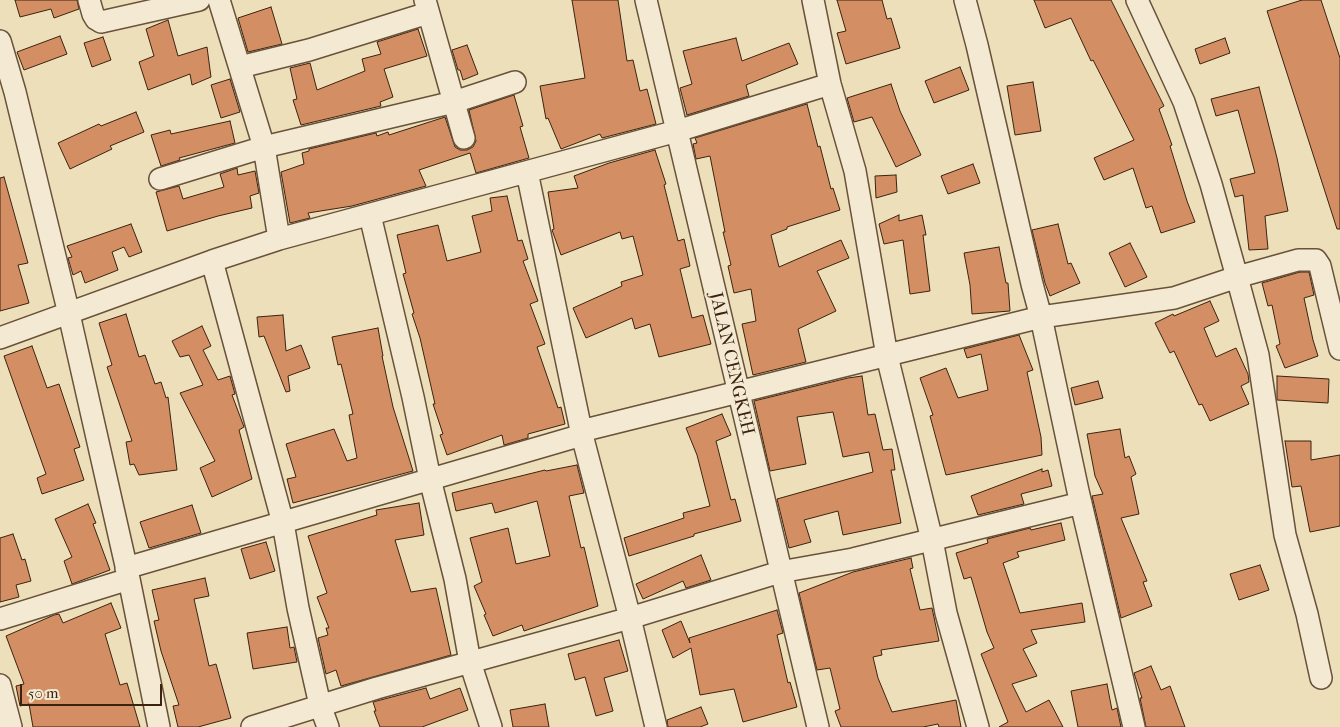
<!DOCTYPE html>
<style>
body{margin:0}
#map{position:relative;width:1340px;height:727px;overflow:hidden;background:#eedfbb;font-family:"IM FELL French Canon",serif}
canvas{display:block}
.scale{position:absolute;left:20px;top:684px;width:142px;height:22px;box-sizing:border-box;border:2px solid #3b230f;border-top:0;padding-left:6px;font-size:15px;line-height:18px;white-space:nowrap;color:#3b230f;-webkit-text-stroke:4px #f4ead3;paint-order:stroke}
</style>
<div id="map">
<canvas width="1340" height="727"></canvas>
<div class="scale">50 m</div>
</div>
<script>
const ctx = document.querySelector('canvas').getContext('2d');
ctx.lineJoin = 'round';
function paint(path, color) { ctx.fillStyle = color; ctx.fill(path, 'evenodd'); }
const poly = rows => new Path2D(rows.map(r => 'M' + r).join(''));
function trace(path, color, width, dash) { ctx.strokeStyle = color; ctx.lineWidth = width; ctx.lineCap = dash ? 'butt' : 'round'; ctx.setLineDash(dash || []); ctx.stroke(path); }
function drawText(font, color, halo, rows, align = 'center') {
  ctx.font = font + ' "IM FELL French Canon",serif'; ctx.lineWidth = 4.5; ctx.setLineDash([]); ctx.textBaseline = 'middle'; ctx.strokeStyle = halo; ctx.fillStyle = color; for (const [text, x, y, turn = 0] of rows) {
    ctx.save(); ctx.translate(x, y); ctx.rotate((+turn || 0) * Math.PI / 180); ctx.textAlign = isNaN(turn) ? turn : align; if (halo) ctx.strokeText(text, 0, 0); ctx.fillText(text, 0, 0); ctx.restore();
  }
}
const building = poly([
 [15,0,77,0,79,9,54,18,51,9,20,17,15,0],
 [572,0,618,0,627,61,633,60,640,91,647,89,656,124,602,138,600,134,561,149,548,118,546,119,540,86,585,78,572,0],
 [837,0,882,0,887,19,891,18,900,48,846,64,837,33,846,31,837,0],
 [1034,0,1111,0,1164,106,1159,109,1172,145,1170,146,1187,201,1195,222,1161,233,1152,206,1146,208,1133,168,1104,180,1094,158,1134,140,1093,60,1091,61,1071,18,1045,28,1034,0],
 [1302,0,1321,0,1340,58,1340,229,1337,229,1267,11,1302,0],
 [271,7,282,44,248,52,238,18,271,7],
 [168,20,178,56,207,47,211,77,192,85,190,74,148,90,139,62,154,56,146,29,168,20],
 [418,29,427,56,384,69,393,97,380,102,381,106,301,125,293,100,297,99,290,68,310,63,317,90,365,71,362,59,381,54,377,42,418,29],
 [60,36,67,54,24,70,17,52,60,36],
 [103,37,111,60,92,67,84,43,103,37],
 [736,38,742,61,789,43,798,64,746,85,749,96,687,115,680,88,692,84,683,51,736,38],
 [1225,38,1230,53,1200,64,1195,49,1225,38],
 [467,45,478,74,463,80,460,70,458,70,452,50,467,45],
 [960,67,969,90,934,103,925,81,960,67],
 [230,79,240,112,221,118,211,85,230,79],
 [1033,82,1041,131,1015,135,1007,86,1033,82],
 [891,84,900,111,921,155,896,167,872,117,854,122,847,98,891,84],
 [1259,87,1277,158,1288,211,1265,216,1268,249,1249,250,1243,195,1235,197,1230,179,1255,173,1238,110,1216,116,1211,99,1259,87],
 [514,95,523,126,520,127,529,158,476,173,470,153,419,170,426,186,352,206,308,213,310,218,290,223,281,172,304,164,302,153,309,151,309,149,376,133,377,136,388,132,389,135,445,117,455,147,460,150,467,150,473,147,476,141,469,110,514,95],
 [807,104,818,147,820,146,831,189,833,188,840,210,787,227,787,229,771,235,779,267,841,240,849,258,817,271,836,311,798,329,806,362,753,375,742,324,756,321,751,289,734,293,728,266,731,265,723,232,725,232,710,156,696,159,693,144,697,143,695,138,807,104],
 [136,112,144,132,110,146,112,149,70,169,58,143,99,124,101,126,136,112],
 [230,121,235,143,179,158,180,160,161,166,151,135,170,130,171,134,230,121],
 [655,150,666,184,664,185,678,241,684,239,690,266,680,269,692,318,703,315,711,344,659,357,650,324,635,329,632,318,586,338,573,308,622,286,621,282,643,275,633,236,622,239,620,232,561,255,552,230,554,229,548,192,578,188,574,176,609,163,655,150],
 [973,164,980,183,948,194,941,176,973,164],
 [237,168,238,175,255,171,259,193,250,196,252,208,218,216,167,231,156,192,179,186,183,199,224,187,220,174,237,168],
 [896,175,897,192,876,198,875,176,896,175],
 [4,177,28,263,18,265,29,303,0,311,0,178,4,177],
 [507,196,518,241,522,240,528,259,523,261,538,301,530,304,545,344,537,347,558,408,561,407,565,424,528,434,528,438,504,445,502,435,447,455,440,435,443,434,433,404,435,404,420,338,412,314,414,313,403,274,406,273,397,235,438,225,447,261,481,252,472,216,492,211,490,198,507,196],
 [899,215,899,221,922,215,926,235,923,235,930,291,910,294,903,240,884,244,879,224,899,215],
 [131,224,142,252,129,257,124,247,112,252,118,270,85,283,81,271,73,275,68,258,72,257,67,246,131,224],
 [1058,224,1068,264,1071,263,1080,283,1050,296,1045,283,1032,230,1058,224],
 [1130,243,1147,277,1125,287,1109,253,1130,243],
 [999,247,1006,283,1008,283,1010,311,972,314,970,285,964,253,999,247],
 [1300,272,1309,272,1314,295,1304,298,1313,340,1318,356,1285,368,1276,346,1280,344,1272,305,1268,306,1262,283,1300,272],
 [1210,301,1219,321,1204,328,1216,357,1236,348,1248,374,1249,382,1241,386,1249,404,1210,421,1202,404,1199,405,1174,351,1170,353,1155,323,1173,314,1174,316,1210,301],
 [126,314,139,357,145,355,155,384,161,382,166,398,168,397,177,470,139,475,134,464,130,465,126,442,132,441,107,367,112,365,99,323,126,314],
 [283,315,286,351,301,345,310,368,288,376,290,391,286,392,264,336,259,337,257,317,283,315],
 [202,326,211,346,203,350,218,380,230,376,235,394,232,395,244,427,239,430,252,479,212,497,200,468,215,461,180,393,203,385,189,355,180,357,172,341,202,326],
 [378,328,383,356,382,356,393,407,413,471,293,503,287,479,296,477,286,444,334,429,347,461,357,458,349,415,353,414,341,364,338,365,332,337,378,328],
 [1019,335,1033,370,1027,372,1041,437,1042,455,946,475,930,416,933,415,920,378,946,368,958,398,988,390,981,354,967,358,964,349,1019,335],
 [32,346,47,388,59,384,80,447,74,449,84,480,42,494,37,478,46,474,4,356,32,346],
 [862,376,868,415,875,414,883,450,892,449,895,470,891,470,901,523,843,535,838,511,804,520,811,542,789,548,777,499,873,472,869,452,843,457,833,412,797,417,806,464,770,471,754,401,848,378,862,376],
 [1277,376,1329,379,1328,403,1277,400,1277,376],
 [1098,381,1103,398,1075,405,1071,388,1098,381],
 [722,414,731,435,716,441,731,500,735,499,741,521,694,534,694,536,629,556,624,538,684,518,683,513,710,506,697,455,686,428,722,414],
 [1120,429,1125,458,1129,456,1136,474,1131,477,1139,514,1121,518,1147,581,1143,582,1152,606,1121,618,1092,496,1103,494,1095,476,1087,434,1120,429],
 [1285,441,1311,441,1311,460,1340,455,1340,526,1310,532,1301,486,1292,487,1285,441],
 [577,465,584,493,569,496,581,548,584,547,598,606,524,631,522,625,493,636,484,615,486,614,474,586,482,582,470,538,508,528,516,564,550,556,537,501,495,513,492,503,456,511,452,493,545,470,546,471,577,465],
 [1042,469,1042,472,1048,470,1052,486,1021,494,1024,504,978,515,971,496,1042,469],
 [419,503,424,535,395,540,411,592,436,588,451,655,341,686,336,670,326,674,318,638,328,635,326,628,329,628,317,597,327,593,308,536,377,515,376,510,419,503],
 [88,504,96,523,93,524,110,570,72,584,64,561,72,557,55,519,88,504],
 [192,505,201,533,149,548,140,522,192,505],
 [1061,523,1065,540,1017,552,1019,557,1003,563,1020,613,1082,603,1085,622,1031,630,1037,643,1023,649,1037,676,1012,684,1026,712,1049,700,1063,727,999,727,1008,722,981,654,994,648,987,632,971,577,964,579,956,553,988,543,987,539,1030,528,1031,530,1061,523],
 [13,534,22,560,25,559,31,581,16,585,19,597,0,602,0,538,13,534],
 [266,542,275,571,250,579,241,549,266,542],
 [701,555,711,580,686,588,683,581,643,599,636,584,701,555],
 [911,558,913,568,910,569,920,610,932,608,939,641,881,650,882,655,873,657,878,678,892,712,956,700,961,727,939,727,938,724,923,727,841,727,835,711,840,709,830,668,817,670,799,593,853,572,911,558],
 [1260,565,1269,590,1239,600,1230,574,1260,565],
 [205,578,209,596,194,599,209,666,216,664,231,718,198,727,178,727,173,706,179,705,161,651,154,621,159,620,152,590,205,578],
 [111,603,121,628,105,634,120,685,127,683,140,727,33,727,29,704,20,706,16,686,24,684,6,636,54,615,59,614,63,623,111,603],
 [777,610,783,633,777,635,788,683,790,682,797,707,743,722,734,689,700,695,691,648,673,658,662,630,681,621,690,643,689,638,777,610],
 [287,627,290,648,294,647,297,662,253,669,247,633,287,627],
 [619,640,628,671,604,678,613,711,596,716,585,677,575,680,568,654,619,640],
 [1151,666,1161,690,1170,686,1185,727,1146,727,1140,698,1142,698,1134,673,1151,666],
 [1107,684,1112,710,1117,708,1121,727,1078,727,1071,691,1107,684],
 [426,688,430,699,460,688,468,710,422,727,380,727,374,711,376,711,373,702,426,688],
 [545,704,549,727,513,727,510,710,545,704],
 [701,707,708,724,700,727,668,727,667,720,701,707]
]);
const street = poly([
 [89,0,93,14,96,19,101,22,199,0],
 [219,0,264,147,279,239],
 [425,0,464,138],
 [646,0,818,727],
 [813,0,830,84,855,171,887,356,932,540,946,613,978,727],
 [965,0,977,45,1032,284,1041,317,1078,491,1134,727],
 [1137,0,1184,102,1211,184,1237,277,1258,355,1285,535,1307,614,1321,678],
 [0,41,15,92,69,314,129,579,159,727],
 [240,67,309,50,428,13],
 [527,172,582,435,630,618,656,727],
 [160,179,264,147,454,102,515,82],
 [370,215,413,397,430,479,455,579,470,662,491,727],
 [212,261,283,523,298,608,320,705,328,727],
 [0,338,212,261,279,239,677,131,830,84],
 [581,431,1041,317,1174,298,1237,277,1298,260,1316,260,1320,266,1340,349],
 [126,568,582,435],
 [0,619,129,579],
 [0,685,11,727],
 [252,727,377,688,630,618,780,572,853,559,1081,503]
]);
const streetNames = [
 ["JALAN CENGKEH",731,364,77]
];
paint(building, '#d38e64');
trace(building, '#3b230f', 1);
trace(street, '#68523a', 24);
trace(street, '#f4ead3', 21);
drawText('18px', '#3b230f', '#f4ead3', streetNames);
</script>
